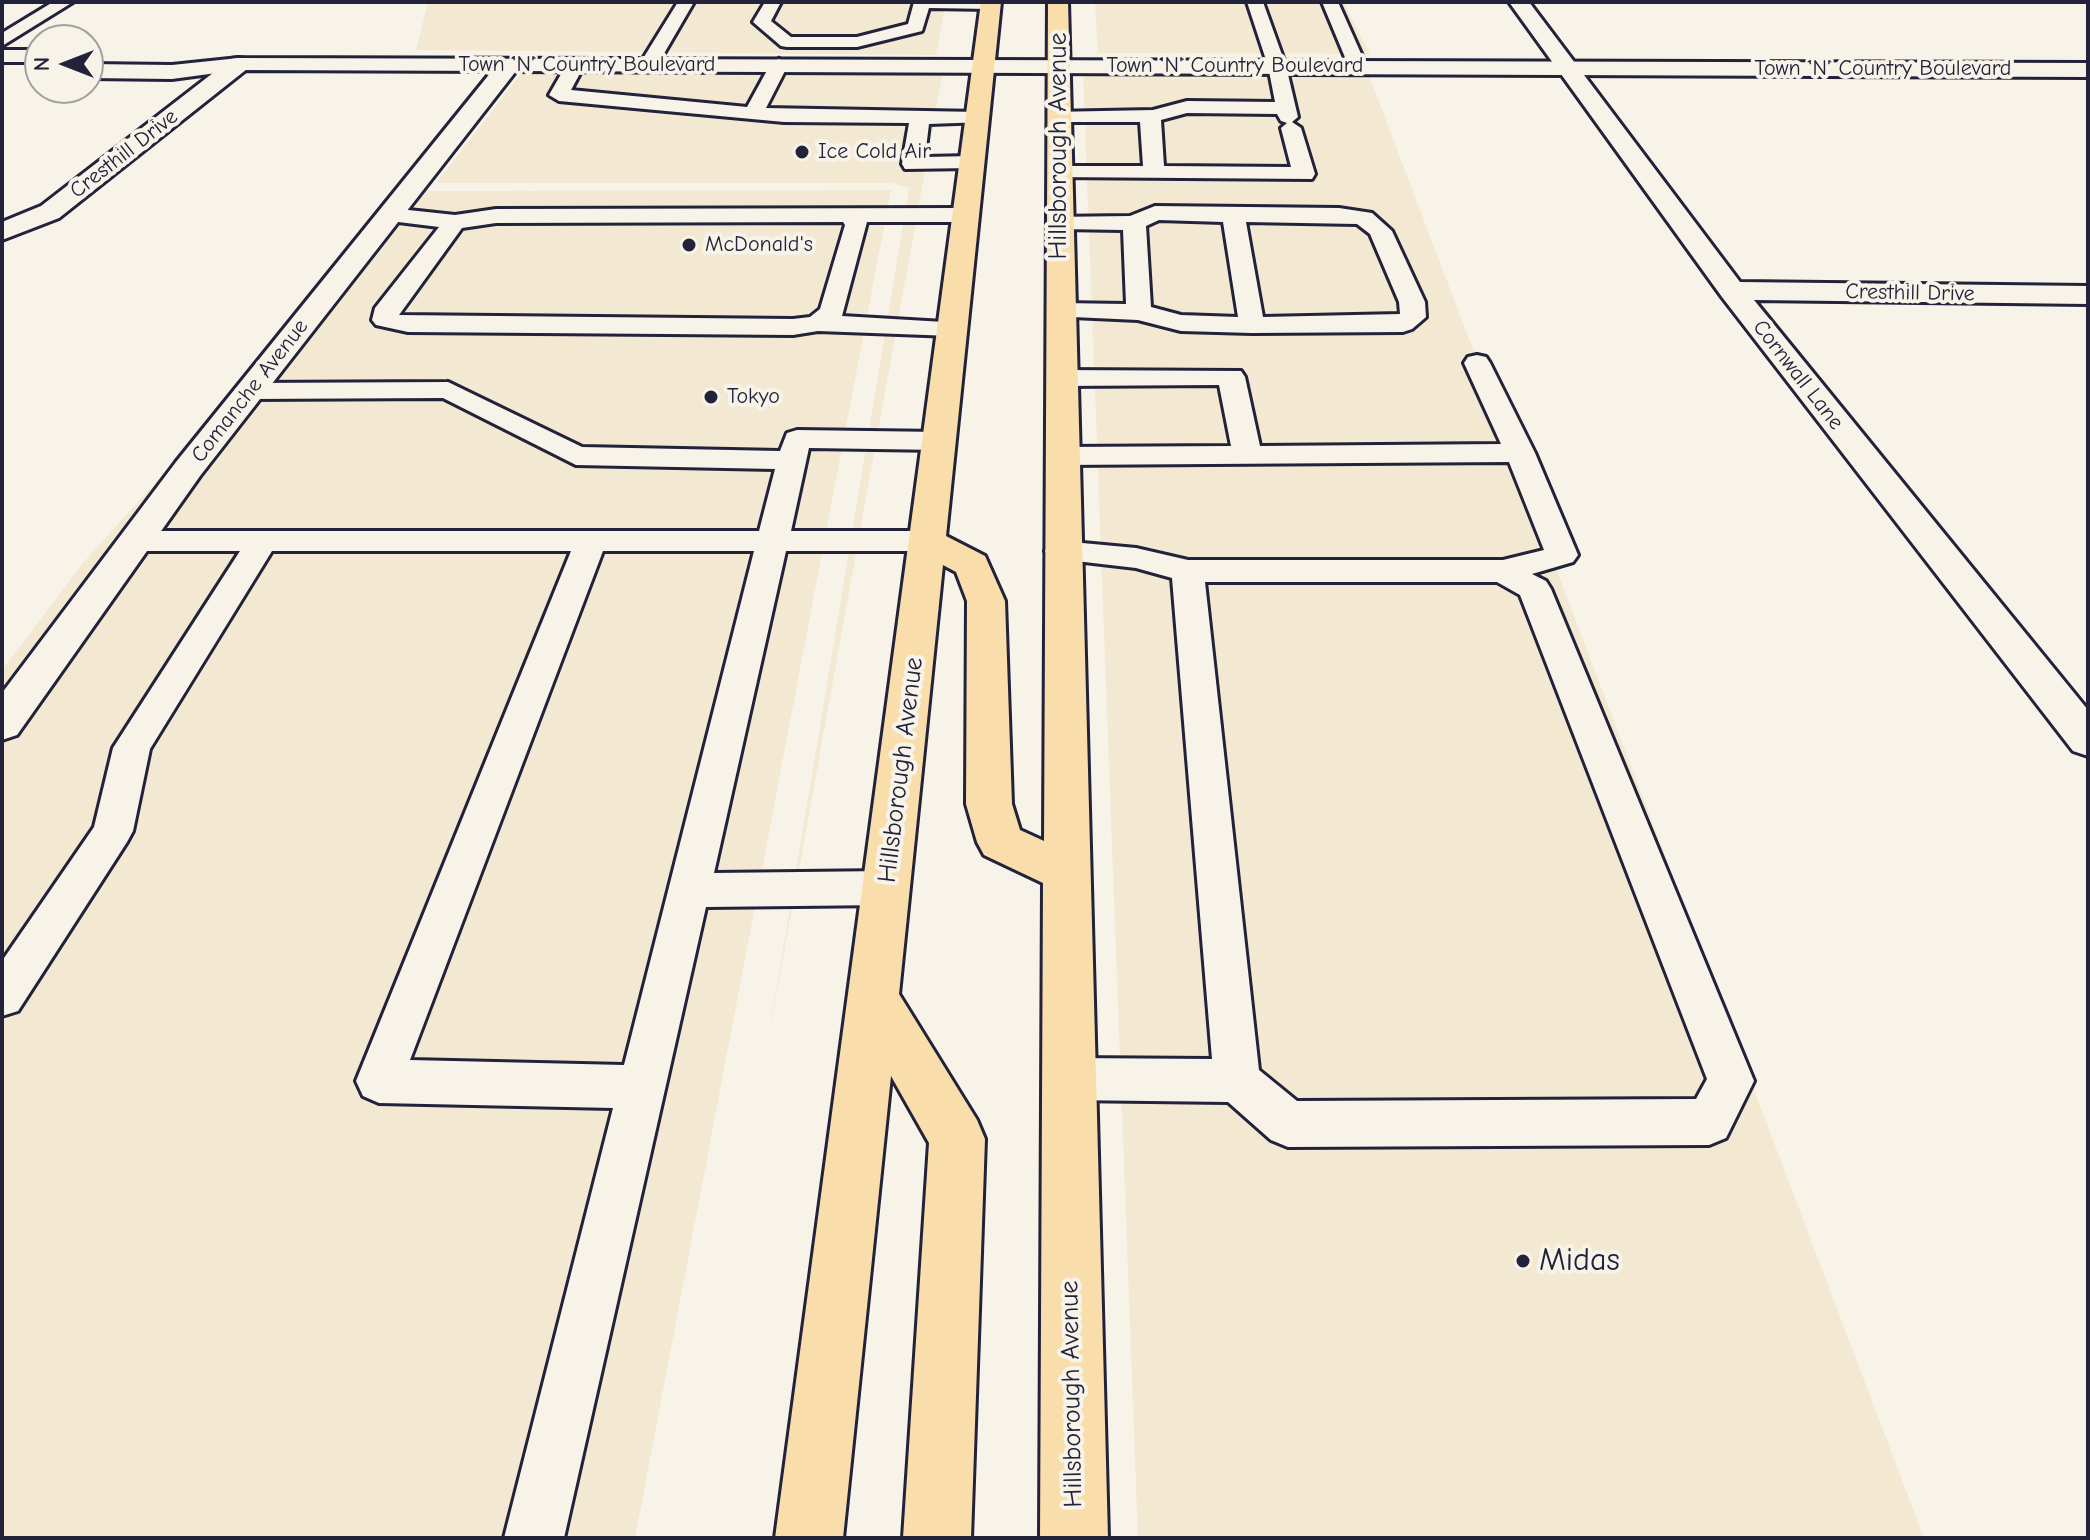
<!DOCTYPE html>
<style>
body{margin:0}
#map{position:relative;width:2090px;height:1540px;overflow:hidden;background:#f7f3e8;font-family:"Comic Neue",sans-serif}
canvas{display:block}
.frame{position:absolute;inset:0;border:4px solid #22223b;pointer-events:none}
.north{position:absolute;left:24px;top:24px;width:80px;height:80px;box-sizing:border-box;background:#f7f3e8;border:2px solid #a29fa3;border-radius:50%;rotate:270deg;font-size:22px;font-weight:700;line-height:32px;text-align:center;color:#22223b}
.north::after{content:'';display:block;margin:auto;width:28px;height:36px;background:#22223b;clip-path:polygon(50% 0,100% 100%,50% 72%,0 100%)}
</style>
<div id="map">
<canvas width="2090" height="1540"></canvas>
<div class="frame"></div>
<div class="north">N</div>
</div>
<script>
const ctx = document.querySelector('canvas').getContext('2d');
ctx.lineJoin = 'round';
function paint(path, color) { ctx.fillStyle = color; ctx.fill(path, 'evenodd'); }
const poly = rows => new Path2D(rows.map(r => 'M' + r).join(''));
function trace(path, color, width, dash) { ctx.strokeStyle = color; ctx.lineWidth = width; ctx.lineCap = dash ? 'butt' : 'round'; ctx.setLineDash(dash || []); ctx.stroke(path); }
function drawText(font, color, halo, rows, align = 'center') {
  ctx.font = font + ' "Comic Neue",sans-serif'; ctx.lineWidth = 8; ctx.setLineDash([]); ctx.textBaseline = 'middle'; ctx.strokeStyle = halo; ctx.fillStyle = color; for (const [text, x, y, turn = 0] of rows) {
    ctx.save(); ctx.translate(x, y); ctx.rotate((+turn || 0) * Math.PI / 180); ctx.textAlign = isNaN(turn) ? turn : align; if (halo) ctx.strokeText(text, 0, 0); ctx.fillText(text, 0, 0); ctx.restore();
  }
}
const built = poly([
 [428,2,946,2,936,55,416,50],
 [1095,2,1344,2,1370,54,1098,53],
 [943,71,767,1047,909,188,892,183,436,183,522,72],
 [1083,72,1368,73,1924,1538,1138,1538],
 [891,190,635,1538,2,1538,2,670,83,563,419,191]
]);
const lane = poly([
 [53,2,73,2,2,46,2,33,53,2],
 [678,2,694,2,655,69,641,69,639,65,678,2],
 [765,2,781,2,771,21,791,37,857,37,908,24,914,2,999,4,991,9,929,8,922,31,857,47,787,47,781,46,753,22,765,2],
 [1247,2,1263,2,1286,66,1298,117,1292,122,1301,128,1315,174,1312,179,1052,177,1049,172,1060,166,1143,166,1140,122,1059,122,1052,120,1049,116,1052,112,1153,110,1187,101,1275,102,1268,66,1247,2],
 [1187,113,1277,114,1281,121,1287,123,1281,128,1291,167,1164,166,1161,120,1187,113],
 [1322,2,1338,2,1367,67,1365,71,1358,73,1349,67,1322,2],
 [779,59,788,65,766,108,978,112,988,118,985,122,929,124,925,157,972,156,983,162,972,168,905,169,902,164,909,123,784,122,559,101,549,95,568,62,575,60,584,66,571,90,747,107,770,65,779,59],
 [1155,206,1339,208,1372,213,1392,231,1425,302,1426,317,1412,329,1403,332,1252,333,1181,331,1138,320,1051,316,1047,311,1051,306,1060,303,1126,304,1123,230,1059,229,1051,227,1048,222,1051,217,1130,216,1155,206],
 [1159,220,1223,222,1238,317,1181,315,1151,307,1146,226,1159,220],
 [1246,222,1357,224,1370,234,1399,302,1400,314,1263,317,1246,222],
 [390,208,455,215,496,209,966,208,974,210,977,215,974,220,966,222,867,222,842,316,961,323,965,328,961,333,952,336,818,331,793,335,408,332,376,325,372,320,375,308,439,227,382,220,379,215,382,210,390,208],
 [843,222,845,225,820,309,810,317,793,319,399,315,462,228,496,223,843,222],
 [1477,355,1486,357,1490,363,1535,453,1578,555,1573,562,1532,574,1546,581,1551,589,1754,1081,1726,1138,1709,1145,1288,1147,1271,1140,1228,1102,1069,1100,1053,1094,1046,1079,1053,1064,1069,1058,1212,1059,1172,578,1136,568,1050,558,1045,551,1050,544,1061,541,1136,548,1188,560,1503,560,1544,550,1509,462,1062,465,1052,462,1047,456,1052,450,1062,447,1231,446,1219,385,1061,386,1051,384,1047,378,1051,372,1061,370,1241,371,1245,377,1260,446,1501,444,1464,363,1468,357,1477,355],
 [1205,582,1497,582,1520,595,1707,1079,1696,1099,1297,1101,1259,1070,1205,582],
 [448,382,582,447,780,451,787,433,797,430,940,432,950,435,954,441,950,447,940,450,809,448,791,531,928,531,939,534,944,541,939,548,928,551,786,551,714,873,886,871,901,876,907,888,901,900,886,905,706,907,564,1538,504,1538,613,1108,379,1103,363,1096,356,1081,571,551,272,551,150,749,133,831,127,842,18,1011,2,1016,2,961,94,827,113,748,240,551,135,551,124,548,119,541,124,534,135,531,759,531,775,469,576,465,443,398,249,399,239,397,235,391,239,385,249,383,448,382],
 [603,551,754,551,624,1065,410,1060,603,551]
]);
const street = poly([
 [1509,2,1529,2,1740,282,2088,286,2088,304,1754,300,2088,710,2088,756,2073,751,1722,297,1509,2],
 [239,58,247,59,250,64,247,69,59,218,2,240,2,222,41,206,231,59,239,58],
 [508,60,516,61,519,66,516,71,200,476,17,735,2,740,2,693,176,462,500,61,508,60]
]);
const secondary = poly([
 [2,50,40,50,40,62,2,62,2,50],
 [239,58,2088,63,2088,77,239,70,172,79,88,78,88,64,172,65,239,58]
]);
const primary = poly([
 [981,2,1001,2,946,536,985,556,1005,601,1012,804,1020,830,1044,841,1048,2,1068,2,1108,1538,1040,1538,1043,883,984,855,977,842,966,804,967,601,956,572,943,565,899,994,977,1120,985,1139,971,1538,903,1538,929,1143,891,1076,843,1538,775,1538,981,2]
]);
const markers = [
 [802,152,8,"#22223b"],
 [689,245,8,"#22223b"],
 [711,397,8,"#22223b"],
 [1523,1261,8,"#22223b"]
];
const farStreetnames = [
 ["Town 'N' Country Boulevard",587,65],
 ["Town 'N' Country Boulevard",1235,66],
 ["Town 'N' Country Boulevard",1883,69],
 ["Cresthill Drive",124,154,-38],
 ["Cresthill Drive",1910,293,1],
 ["Cornwall Lane",1798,375,52],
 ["Comanche Avenue",250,391,-52]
];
const farPoinames = [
 ["Ice Cold Air",818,152],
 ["McDonald's",705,245],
 ["Tokyo",727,397]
];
const streetNames = [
 ["Hillsborough Avenue",1059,146,-90],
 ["Hillsborough Avenue",901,770,-83],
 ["Hillsborough Avenue",1072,1394,-91]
];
const nearPoinames = [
 ["Midas",1539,1261]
];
paint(built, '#f3e9d2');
trace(lane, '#22223b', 6);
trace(street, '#22223b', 6);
trace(secondary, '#22223b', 6);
trace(primary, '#22223b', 6);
paint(lane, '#f7f3e8');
paint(street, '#f7f3e8');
paint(secondary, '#f7f3e8');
paint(primary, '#f9deab');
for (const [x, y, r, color] of markers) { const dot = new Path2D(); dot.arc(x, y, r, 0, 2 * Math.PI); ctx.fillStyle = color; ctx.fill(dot); trace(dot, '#f7f3e8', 3); }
drawText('22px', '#22223b', '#f7f3e8', farStreetnames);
drawText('22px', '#22223b', '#f7f3e8', farPoinames, 'left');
drawText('26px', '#22223b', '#f7f3e8', streetNames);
drawText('32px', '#22223b', '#f7f3e8', nearPoinames, 'left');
</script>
